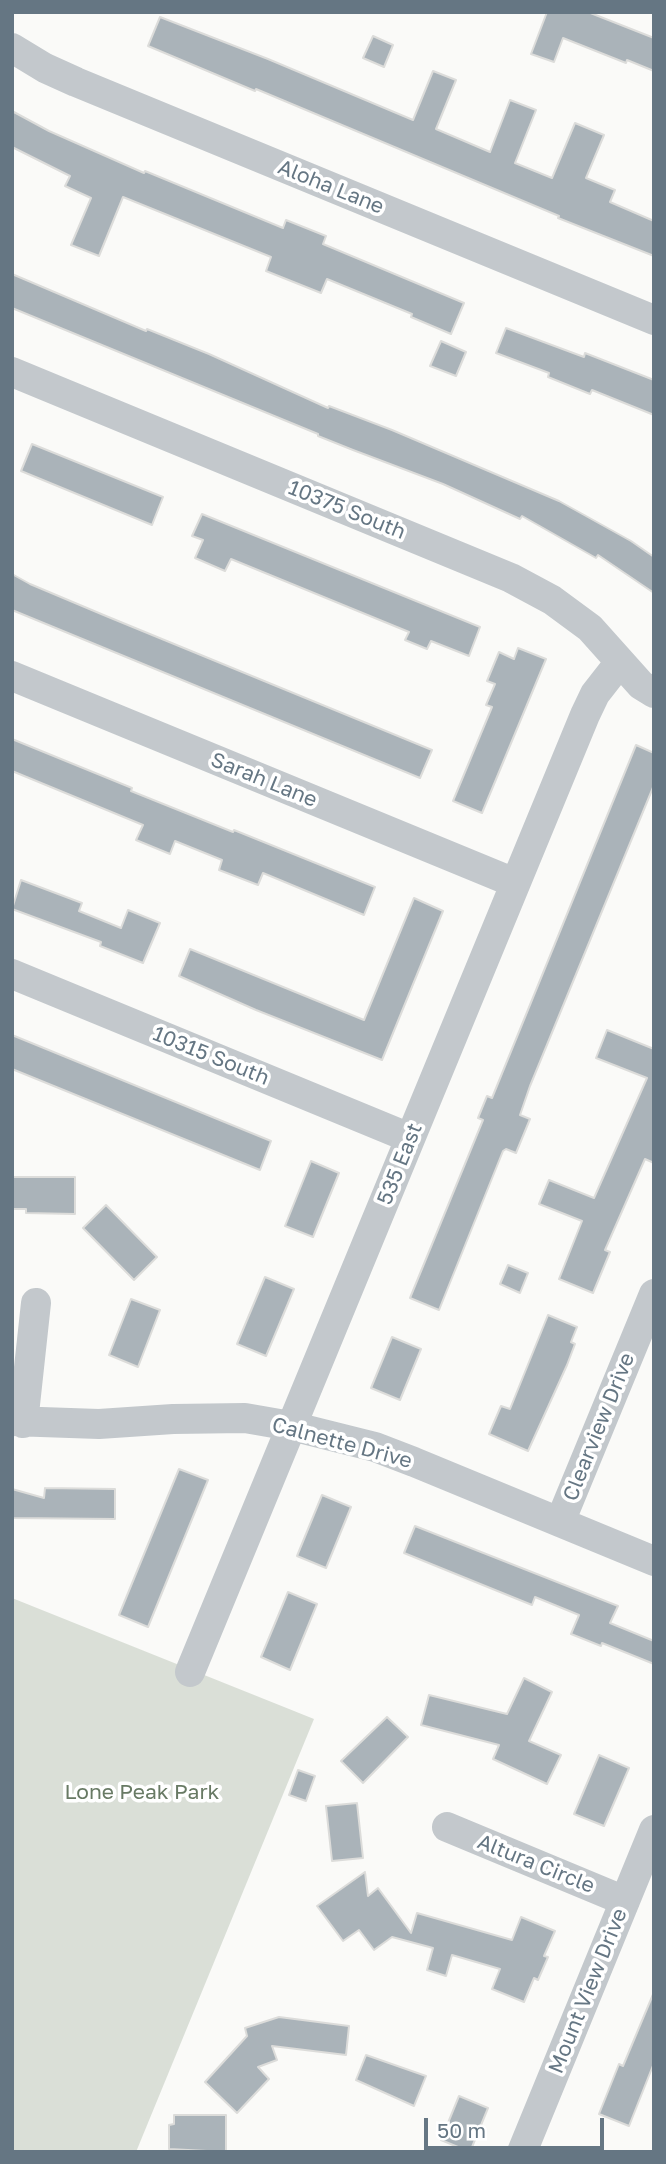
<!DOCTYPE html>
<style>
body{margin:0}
#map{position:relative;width:666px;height:2164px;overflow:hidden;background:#fafaf8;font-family:"Golos Text",sans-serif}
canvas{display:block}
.frame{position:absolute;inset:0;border:14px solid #657683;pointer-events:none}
.scale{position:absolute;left:424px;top:2118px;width:180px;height:32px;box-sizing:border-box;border:4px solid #657683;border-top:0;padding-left:9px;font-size:21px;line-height:24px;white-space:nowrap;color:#657683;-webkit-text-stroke:5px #fff;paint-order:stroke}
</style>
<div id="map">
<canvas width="666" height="2164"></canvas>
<div class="frame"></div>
<div class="scale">50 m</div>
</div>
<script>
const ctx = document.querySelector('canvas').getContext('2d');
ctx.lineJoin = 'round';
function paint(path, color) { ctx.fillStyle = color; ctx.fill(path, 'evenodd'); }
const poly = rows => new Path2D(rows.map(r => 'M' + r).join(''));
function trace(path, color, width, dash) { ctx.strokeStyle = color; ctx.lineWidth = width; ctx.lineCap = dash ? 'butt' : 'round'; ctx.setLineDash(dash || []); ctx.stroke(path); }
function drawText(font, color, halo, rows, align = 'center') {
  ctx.font = font + ' "Golos Text",sans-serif'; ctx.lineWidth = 7; ctx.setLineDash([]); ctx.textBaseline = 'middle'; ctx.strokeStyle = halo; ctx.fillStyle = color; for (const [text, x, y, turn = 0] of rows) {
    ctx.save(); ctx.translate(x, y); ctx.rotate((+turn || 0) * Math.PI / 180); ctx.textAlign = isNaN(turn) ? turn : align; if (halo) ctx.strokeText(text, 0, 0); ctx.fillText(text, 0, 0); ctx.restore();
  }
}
const green = poly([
 [12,1598,314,1719,136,2152,12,2152]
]);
const building = poly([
 [547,12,588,12,654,38,654,71,627,60,626,63,563,38,554,62,531,54,547,12],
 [160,17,268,59,413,120,433,71,456,80,436,129,490,152,510,100,536,110,515,163,552,178,575,123,604,135,586,178,615,190,610,202,654,221,654,256,558,218,559,216,256,89,255,91,148,46,160,17],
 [373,36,393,45,384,67,363,58,373,36],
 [12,111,49,131,144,173,145,171,283,228,286,220,326,236,323,244,464,303,451,334,411,317,412,314,327,279,321,293,266,271,271,257,123,197,99,256,71,245,91,198,65,186,70,176,12,147,12,111],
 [12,274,146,331,147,329,209,354,328,408,329,406,392,430,559,501,631,541,654,557,654,593,598,555,596,558,522,516,520,519,443,484,353,450,318,436,318,434,12,308,12,274],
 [506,328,584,357,585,353,654,380,654,415,592,390,590,394,548,377,549,373,496,353,506,328],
 [441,341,466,352,456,376,430,366,441,341],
 [32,444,163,497,152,525,21,471,32,444],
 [202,514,480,627,469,656,431,641,427,649,405,640,409,632,231,559,225,571,195,558,203,540,192,536,202,514],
 [12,574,30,584,106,616,432,750,420,778,12,610,12,574],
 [518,648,546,659,482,813,453,801,492,707,486,705,495,684,487,681,499,652,514,659,518,648],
 [12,739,132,788,131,791,233,832,234,830,375,887,364,915,263,873,258,885,219,870,222,860,175,841,170,854,136,840,143,825,12,771,12,739],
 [636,745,654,753,654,785,530,1086,520,1115,530,1119,516,1153,506,1149,503,1151,439,1310,410,1298,483,1120,478,1118,487,1096,492,1098,636,745],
 [21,880,82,903,79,911,121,928,128,910,160,923,143,963,100,946,101,942,12,909,21,880],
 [414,898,443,911,382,1060,256,1010,179,976,190,949,364,1020,414,898],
 [607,1030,654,1049,654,1163,645,1159,605,1250,610,1252,593,1293,559,1279,582,1221,539,1204,549,1180,594,1198,647,1078,596,1058,607,1030],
 [12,1035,271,1141,260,1170,12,1069,12,1035],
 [311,1161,339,1173,313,1237,285,1226,311,1161],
 [12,1177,75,1177,75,1214,26,1213,26,1209,12,1209,12,1177],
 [106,1205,157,1257,134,1280,83,1228,106,1205],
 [508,1265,528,1273,520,1293,500,1284,508,1265],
 [265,1277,294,1289,266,1356,237,1344,265,1277],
 [131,1299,160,1310,138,1367,109,1355,131,1299],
 [548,1315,577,1327,571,1342,575,1344,567,1365,528,1451,489,1434,501,1406,510,1409,548,1315],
 [392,1337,421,1349,400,1400,371,1388,392,1337],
 [179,1469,208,1480,148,1627,119,1615,179,1469],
 [45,1488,115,1489,115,1519,12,1518,12,1489,44,1498,45,1488],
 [322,1495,351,1507,326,1568,297,1556,322,1495],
 [415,1526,618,1606,610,1623,654,1641,654,1664,602,1643,601,1646,571,1634,579,1615,535,1597,532,1605,404,1553,415,1526],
 [288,1592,317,1604,290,1670,261,1657,288,1592],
 [524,1678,552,1692,529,1741,561,1755,547,1784,493,1759,499,1745,421,1725,429,1695,507,1714,524,1678],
 [387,1717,408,1737,363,1783,341,1761,387,1717],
 [599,1755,629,1768,604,1826,574,1814,599,1755],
 [298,1770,315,1776,306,1801,289,1795,298,1770],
 [357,1803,363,1858,332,1861,326,1806,357,1803],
 [365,1872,368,1896,378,1888,411,1933,417,1913,512,1940,521,1917,555,1931,544,1956,548,1957,538,1980,534,1978,524,2002,492,1989,500,1969,452,1955,446,1976,427,1970,433,1948,392,1937,374,1950,359,1930,343,1941,317,1906,365,1872],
 [654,1992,654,2063,629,2126,599,2114,619,2064,623,2066,654,1992],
 [279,2017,349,2026,346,2055,272,2046,277,2060,258,2067,269,2079,237,2113,205,2082,247,2036,245,2028,279,2017],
 [366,2055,426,2076,414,2106,356,2080,366,2055],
 [459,2096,488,2108,470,2152,441,2140,459,2096],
 [174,2115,226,2115,226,2152,169,2149,169,2125,174,2124,174,2115]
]);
const minor = poly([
 [12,48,45,68,76,82,654,320],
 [12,372,511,578,552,600,590,628,641,685,654,693],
 [12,676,515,883],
 [12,974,410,1138],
 [12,1421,99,1424,173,1419,245,1418,291,1426,375,1447,414,1462,654,1561],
 [23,1423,36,1303],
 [560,1522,654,1294],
 [190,1672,585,715,595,694,620,662],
 [447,1827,625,1901],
 [522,2152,654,1830]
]);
const streetNames = [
 ["Aloha Lane",331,187,22],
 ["10375 South",347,510,22],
 ["Sarah Lane",264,780,22],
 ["10315 South",211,1056,22],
 ["535 East",400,1164,-68],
 ["Clearview Drive",599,1427,-68],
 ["Calnette Drive",342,1443,15],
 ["Altura Circle",536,1864,22],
 ["Mount View Drive",588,1991,-68]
];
const parkNames = [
 ["Lone Peak Park",142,1792]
];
paint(green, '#dadfd7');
paint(building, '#aab3b9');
trace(building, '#dcdcda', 2);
trace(minor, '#c3c8cc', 30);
drawText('21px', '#657683', '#fff', streetNames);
drawText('21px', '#687a64', '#fff', parkNames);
</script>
